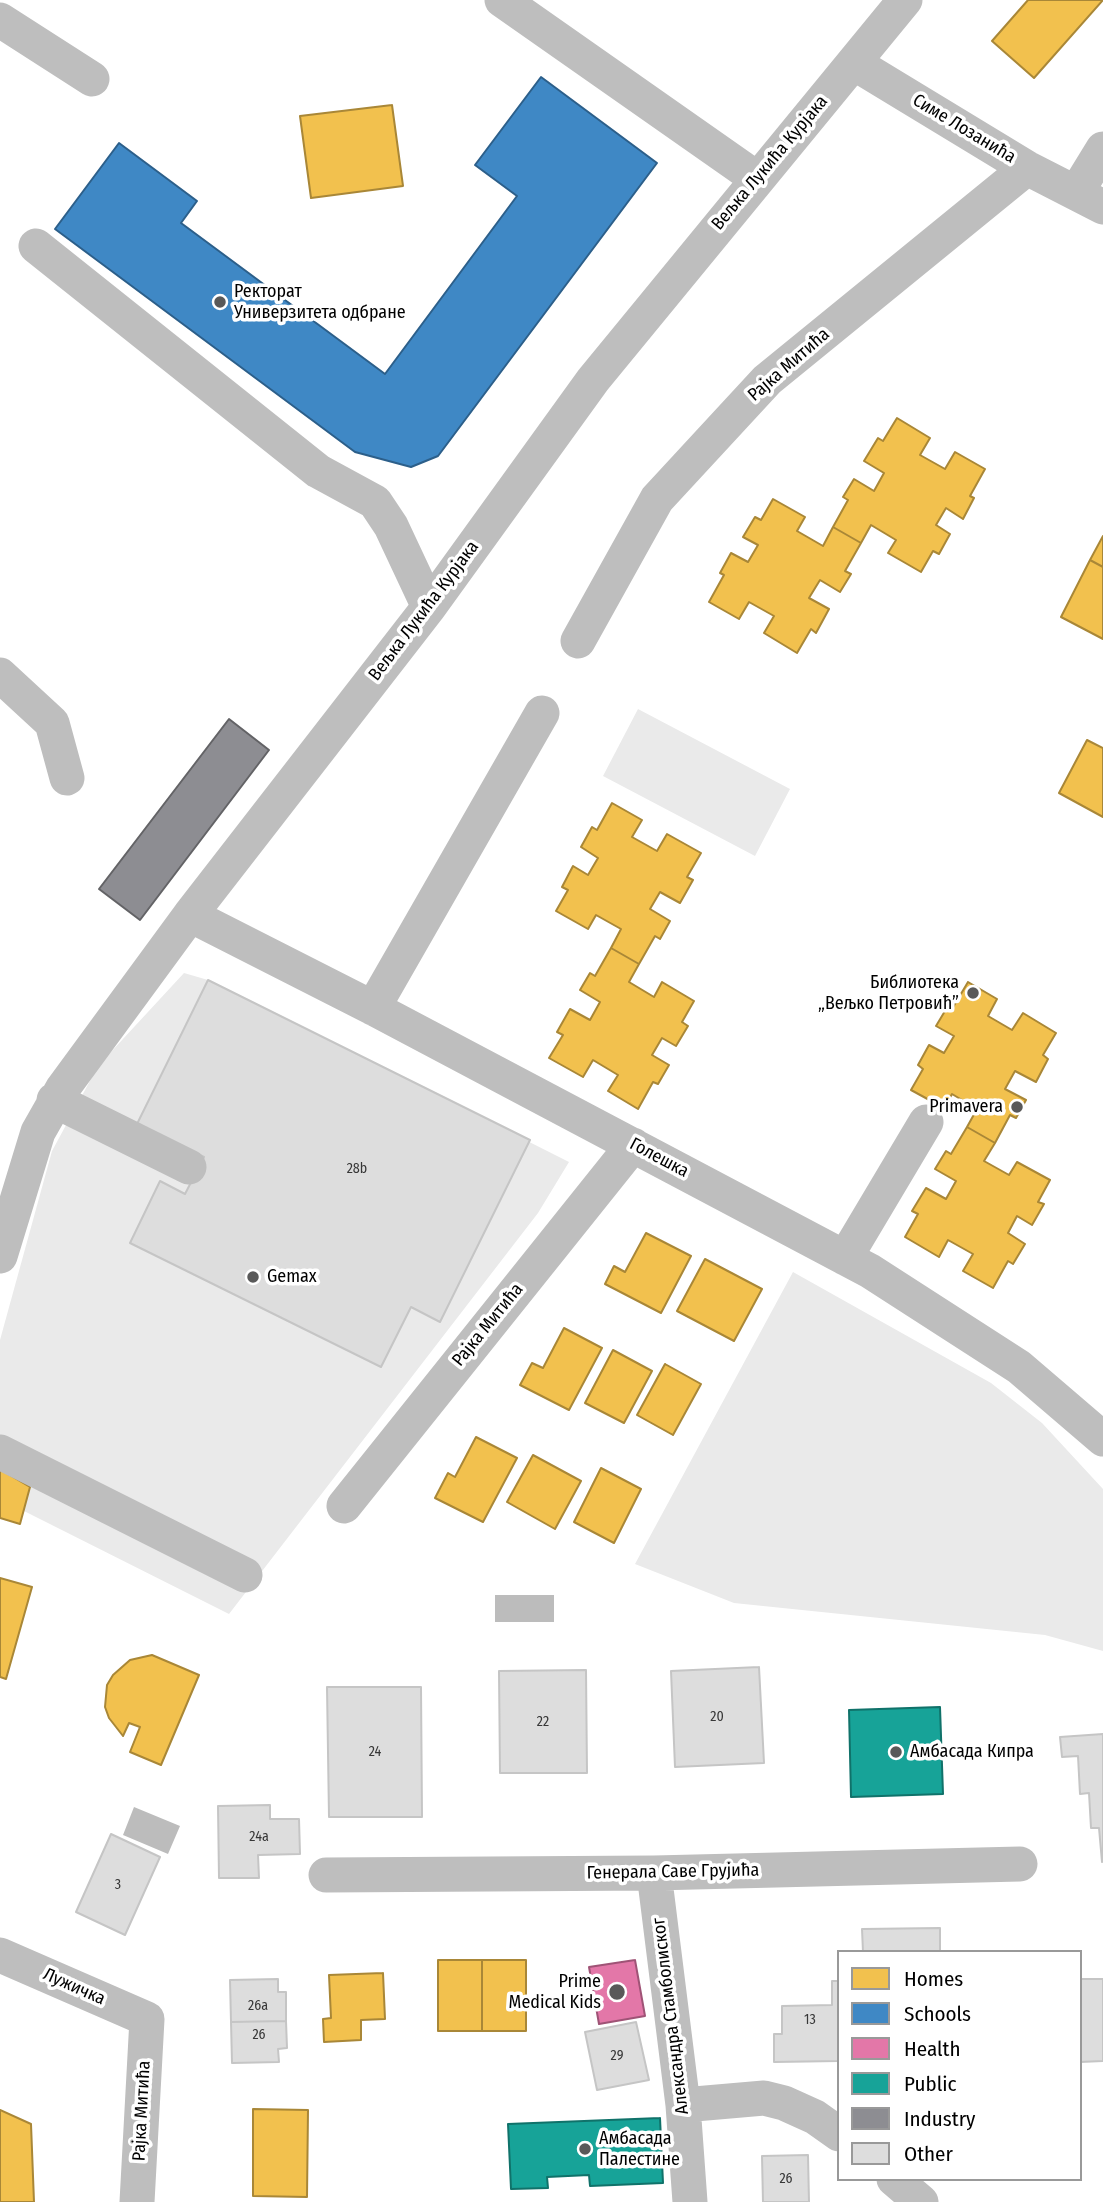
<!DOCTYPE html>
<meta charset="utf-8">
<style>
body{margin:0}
#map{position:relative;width:1103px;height:2202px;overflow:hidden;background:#fff;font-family:"Fira Sans Condensed",sans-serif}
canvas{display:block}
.legend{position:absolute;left:837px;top:1950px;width:245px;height:231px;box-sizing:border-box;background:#fff;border:2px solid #999;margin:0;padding:9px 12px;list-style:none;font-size:21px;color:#000}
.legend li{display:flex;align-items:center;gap:14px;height:35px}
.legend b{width:35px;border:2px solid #999}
</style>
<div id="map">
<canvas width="1103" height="2202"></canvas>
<ul class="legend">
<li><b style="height:19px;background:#f2c14e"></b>Homes</li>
<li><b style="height:19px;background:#3f88c5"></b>Schools</li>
<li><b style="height:19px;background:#e377a8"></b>Health</li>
<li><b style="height:19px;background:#17a398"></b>Public</li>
<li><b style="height:19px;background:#8d8d92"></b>Industry</li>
<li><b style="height:19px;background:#ddd"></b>Other</li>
</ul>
</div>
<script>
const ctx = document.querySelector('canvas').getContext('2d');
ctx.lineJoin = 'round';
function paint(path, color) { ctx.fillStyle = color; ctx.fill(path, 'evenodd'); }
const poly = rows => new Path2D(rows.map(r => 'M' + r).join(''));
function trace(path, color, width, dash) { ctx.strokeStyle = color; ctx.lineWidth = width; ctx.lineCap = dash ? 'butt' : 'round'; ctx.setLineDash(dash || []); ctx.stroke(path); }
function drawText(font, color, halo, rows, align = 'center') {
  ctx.font = font + ' "Fira Sans Condensed",sans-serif'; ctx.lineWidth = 7; ctx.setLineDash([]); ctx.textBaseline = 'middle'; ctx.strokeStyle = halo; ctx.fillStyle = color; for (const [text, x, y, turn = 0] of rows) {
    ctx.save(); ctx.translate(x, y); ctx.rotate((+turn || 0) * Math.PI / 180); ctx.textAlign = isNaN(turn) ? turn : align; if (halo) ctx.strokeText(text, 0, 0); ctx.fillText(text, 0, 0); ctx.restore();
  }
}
const green = poly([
 [638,709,790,789,755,856,603,776],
 [184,973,208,980,569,1162,538,1213,229,1614,24,1511,30,1487,0,1469,0,1340,52,1151,98,1066],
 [793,1272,991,1383,1042,1423,1103,1489,1103,1651,1045,1635,734,1603,635,1564]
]);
const water = poly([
 [495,1595,554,1595,554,1622,495,1622],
 [134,1807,180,1826,168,1854,123,1835]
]);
const homes = poly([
 [1028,0,1103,0,1034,78,992,41,1028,0],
 [392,105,403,186,311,198,300,116,392,105],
 [897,418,930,438,920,455,945,469,955,452,985,469,970,496,974,498,963,519,946,508,936,525,950,534,939,554,933,551,921,572,888,553,896,540,871,525,861,543,833,527,848,500,843,497,854,479,874,491,884,473,864,461,878,438,883,441,897,418],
 [773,499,805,517,797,531,823,546,833,527,861,543,845,571,851,574,840,592,820,580,809,598,829,609,816,633,811,629,797,653,764,633,774,616,749,602,739,619,709,602,724,575,720,573,731,553,748,562,758,545,743,537,755,517,761,520,773,499],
 [1103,536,1103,567,1090,560,1103,536],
 [1090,560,1103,567,1103,639,1061,617,1090,560],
 [1087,740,1103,748,1103,817,1059,793,1087,740],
 [612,803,642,820,632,837,657,851,667,834,701,853,687,877,693,880,680,903,660,892,650,909,670,921,660,939,655,936,639,964,611,948,621,929,596,915,588,929,556,911,568,890,562,887,573,866,588,875,598,858,581,847,592,827,597,830,612,803],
 [611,948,639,964,629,982,654,997,662,982,694,1001,682,1022,688,1026,676,1046,662,1038,652,1055,669,1065,658,1084,653,1082,638,1109,608,1091,618,1075,593,1060,583,1077,549,1058,563,1035,557,1032,570,1009,590,1020,600,1002,580,990,590,973,595,976,611,948],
 [968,982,997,999,988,1016,1012,1030,1023,1013,1056,1033,1043,1055,1048,1059,1036,1082,1015,1071,1005,1089,1026,1100,1016,1118,1010,1115,995,1143,967,1127,977,1109,952,1094,944,1108,911,1090,923,1069,918,1065,929,1045,944,1053,954,1036,936,1026,948,1006,952,1009,968,982],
 [967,1127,995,1143,984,1161,1009,1175,1017,1162,1050,1180,1038,1202,1044,1204,1032,1225,1017,1216,1008,1233,1025,1244,1013,1264,1008,1261,993,1288,963,1271,973,1254,948,1240,939,1257,905,1237,918,1214,912,1211,926,1188,946,1199,956,1181,935,1169,946,1151,951,1154,967,1127],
 [646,1233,691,1256,661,1313,605,1284,614,1266,625,1272,646,1233],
 [705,1259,762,1289,734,1341,677,1311,705,1259],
 [564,1328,602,1348,569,1410,520,1385,532,1363,543,1368,564,1328],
 [613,1350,652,1371,624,1423,585,1403,613,1350],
 [665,1364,701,1384,673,1435,637,1415,665,1364],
 [476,1437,517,1458,483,1522,435,1498,448,1473,455,1477,476,1437],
 [533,1455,581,1481,555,1529,507,1502,533,1455],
 [601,1468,641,1489,614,1543,574,1522,601,1468],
 [0,1469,30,1487,20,1524,0,1518,0,1469],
 [0,1578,32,1587,6,1679,0,1677,0,1578],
 [152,1655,199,1675,161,1765,130,1752,140,1727,129,1723,123,1736,109,1718,105,1707,107,1685,113,1675,130,1660,152,1655],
 [438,1960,482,1960,482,2031,438,2031,438,1960],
 [482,1960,526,1960,526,2031,482,2031,482,1960],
 [383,1973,385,2019,361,2020,361,2040,324,2042,323,2019,331,2018,329,1975,383,1973],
 [253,2109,308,2110,307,2197,253,2196,253,2109],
 [0,2110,31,2124,34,2202,0,2202,0,2110]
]);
const schools = poly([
 [541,77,657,163,438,456,411,467,355,452,55,229,119,143,197,201,181,223,385,374,517,196,475,165,541,77]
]);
const health = poly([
 [635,1960,645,2016,599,2024,589,1967,635,1960]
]);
const public = poly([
 [940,1707,943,1794,851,1797,849,1710,940,1707],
 [660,2118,663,2183,590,2186,589,2175,547,2177,548,2188,511,2189,508,2124,660,2118]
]);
const industry = poly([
 [229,719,269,750,140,920,99,889,229,719]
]);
const building = poly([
 [208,980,530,1140,440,1322,411,1307,381,1367,130,1243,160,1181,185,1194,204,1157,137,1124,208,980],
 [759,1667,764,1763,675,1767,671,1671,759,1667],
 [586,1670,587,1773,500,1773,499,1671,586,1670],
 [327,1687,421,1687,422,1817,329,1817,327,1687],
 [1103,1734,1103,1861,1102,1862,1099,1828,1091,1828,1089,1793,1080,1794,1078,1756,1062,1757,1060,1737,1103,1734],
 [270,1805,270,1819,299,1819,300,1854,258,1855,259,1878,219,1878,218,1806,270,1805],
 [111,1834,160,1857,125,1935,76,1912,111,1834],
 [940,1928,940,1952,863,1952,862,1929,940,1928],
 [278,1979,278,1992,286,1992,286,2021,231,2022,230,1980,278,1979],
 [1080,1979,1103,1979,1103,2061,1080,2062,1080,1979],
 [832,1981,839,1981,839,2061,774,2062,774,2034,782,2034,782,2006,832,2005,832,1981],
 [286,2021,287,2048,278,2049,279,2062,232,2063,231,2022,286,2021],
 [636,2022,649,2080,597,2090,585,2032,636,2022],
 [808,2155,809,2202,763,2202,762,2156,808,2155]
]);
const minor = poly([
 [502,0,756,178],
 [0,20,92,79],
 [854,63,1027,168,1103,207],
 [1076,193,1103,149],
 [36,246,318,471,375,502,391,526,429,607],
 [578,641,657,499,767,380,1027,168],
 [0,675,52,723,67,778],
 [190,915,373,1008,870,1271,1019,1367,1103,1439],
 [373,1008,542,713],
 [54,1100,189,1167],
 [0,1256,38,1132,63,1088,190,915,429,607,593,380,905,0],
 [845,1258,926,1122],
 [0,1452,245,1575],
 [344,1506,633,1145],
 [654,1873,683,2105,690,2202],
 [326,1875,654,1873,1020,1864],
 [0,1955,147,2019,137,2202],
 [683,2105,764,2098,784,2103,815,2117,839,2134],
 [894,2179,921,2202]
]);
const markers = [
 [220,302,7,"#595959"],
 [973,993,7,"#595959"],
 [1017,1107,7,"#595959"],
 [253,1277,7,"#595959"],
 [896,1752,7,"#595959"],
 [617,1992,9,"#595959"],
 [585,2149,7,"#595959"]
];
const numberNames = [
 ["28b",357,1169],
 ["20",717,1717],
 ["22",543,1722],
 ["24",375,1752],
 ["24a",259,1837],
 ["3",118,1885],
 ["26a",258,2006],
 ["13",810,2020],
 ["26",259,2035],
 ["29",617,2056],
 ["26",786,2179]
];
const streetNames = [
 ["Симе Лозанића",964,129,31],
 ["Вељка Лукића Курјака",770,163,-50],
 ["Рајка Митића",789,365,-41],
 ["Вељка Лукића Курјака",424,611,-53],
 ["Голешка",659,1158,28],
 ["Рајка Митића",488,1325,-51],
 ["Генерала Саве Грујића",673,1872,-1],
 ["Лужичка",74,1987,24],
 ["Александра Стамболиског",671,2016,-97],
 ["Рајка Митића",142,2111,-87]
];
const poiNames = [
 ["Ректорат",234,292],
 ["Универзитета одбране",234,313],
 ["Библиотека",959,983,"right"],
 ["„Вељко Петровић”",959,1004,"right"],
 ["Primavera",1003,1107,"right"],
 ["Gemax",267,1277],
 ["Амбасада Кипра",910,1752],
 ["Prime",601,1982,"right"],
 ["Medical Kids",601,2003,"right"],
 ["Амбасада",599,2139],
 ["Палестине",599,2160]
];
paint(green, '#eaeaea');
paint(water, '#bcbcbc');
paint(homes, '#f2c14e');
trace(homes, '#a98737', 2);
paint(schools, '#3f88c5');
trace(schools, '#2c5f8a', 2);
paint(health, '#e377a8');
trace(health, '#9f5376', 2);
paint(public, '#17a398');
trace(public, '#10726a', 2);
paint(industry, '#8d8d92');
trace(industry, '#636366', 2);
paint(building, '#ddd');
trace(building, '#c5c5c5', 2);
trace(minor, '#bebebe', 35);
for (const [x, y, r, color] of markers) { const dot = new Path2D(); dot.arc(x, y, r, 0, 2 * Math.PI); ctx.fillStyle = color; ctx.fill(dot); trace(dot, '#fff', 2.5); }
drawText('14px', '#373737', null, numberNames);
drawText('18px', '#000', '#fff', streetNames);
drawText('18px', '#000', '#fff', poiNames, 'left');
</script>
